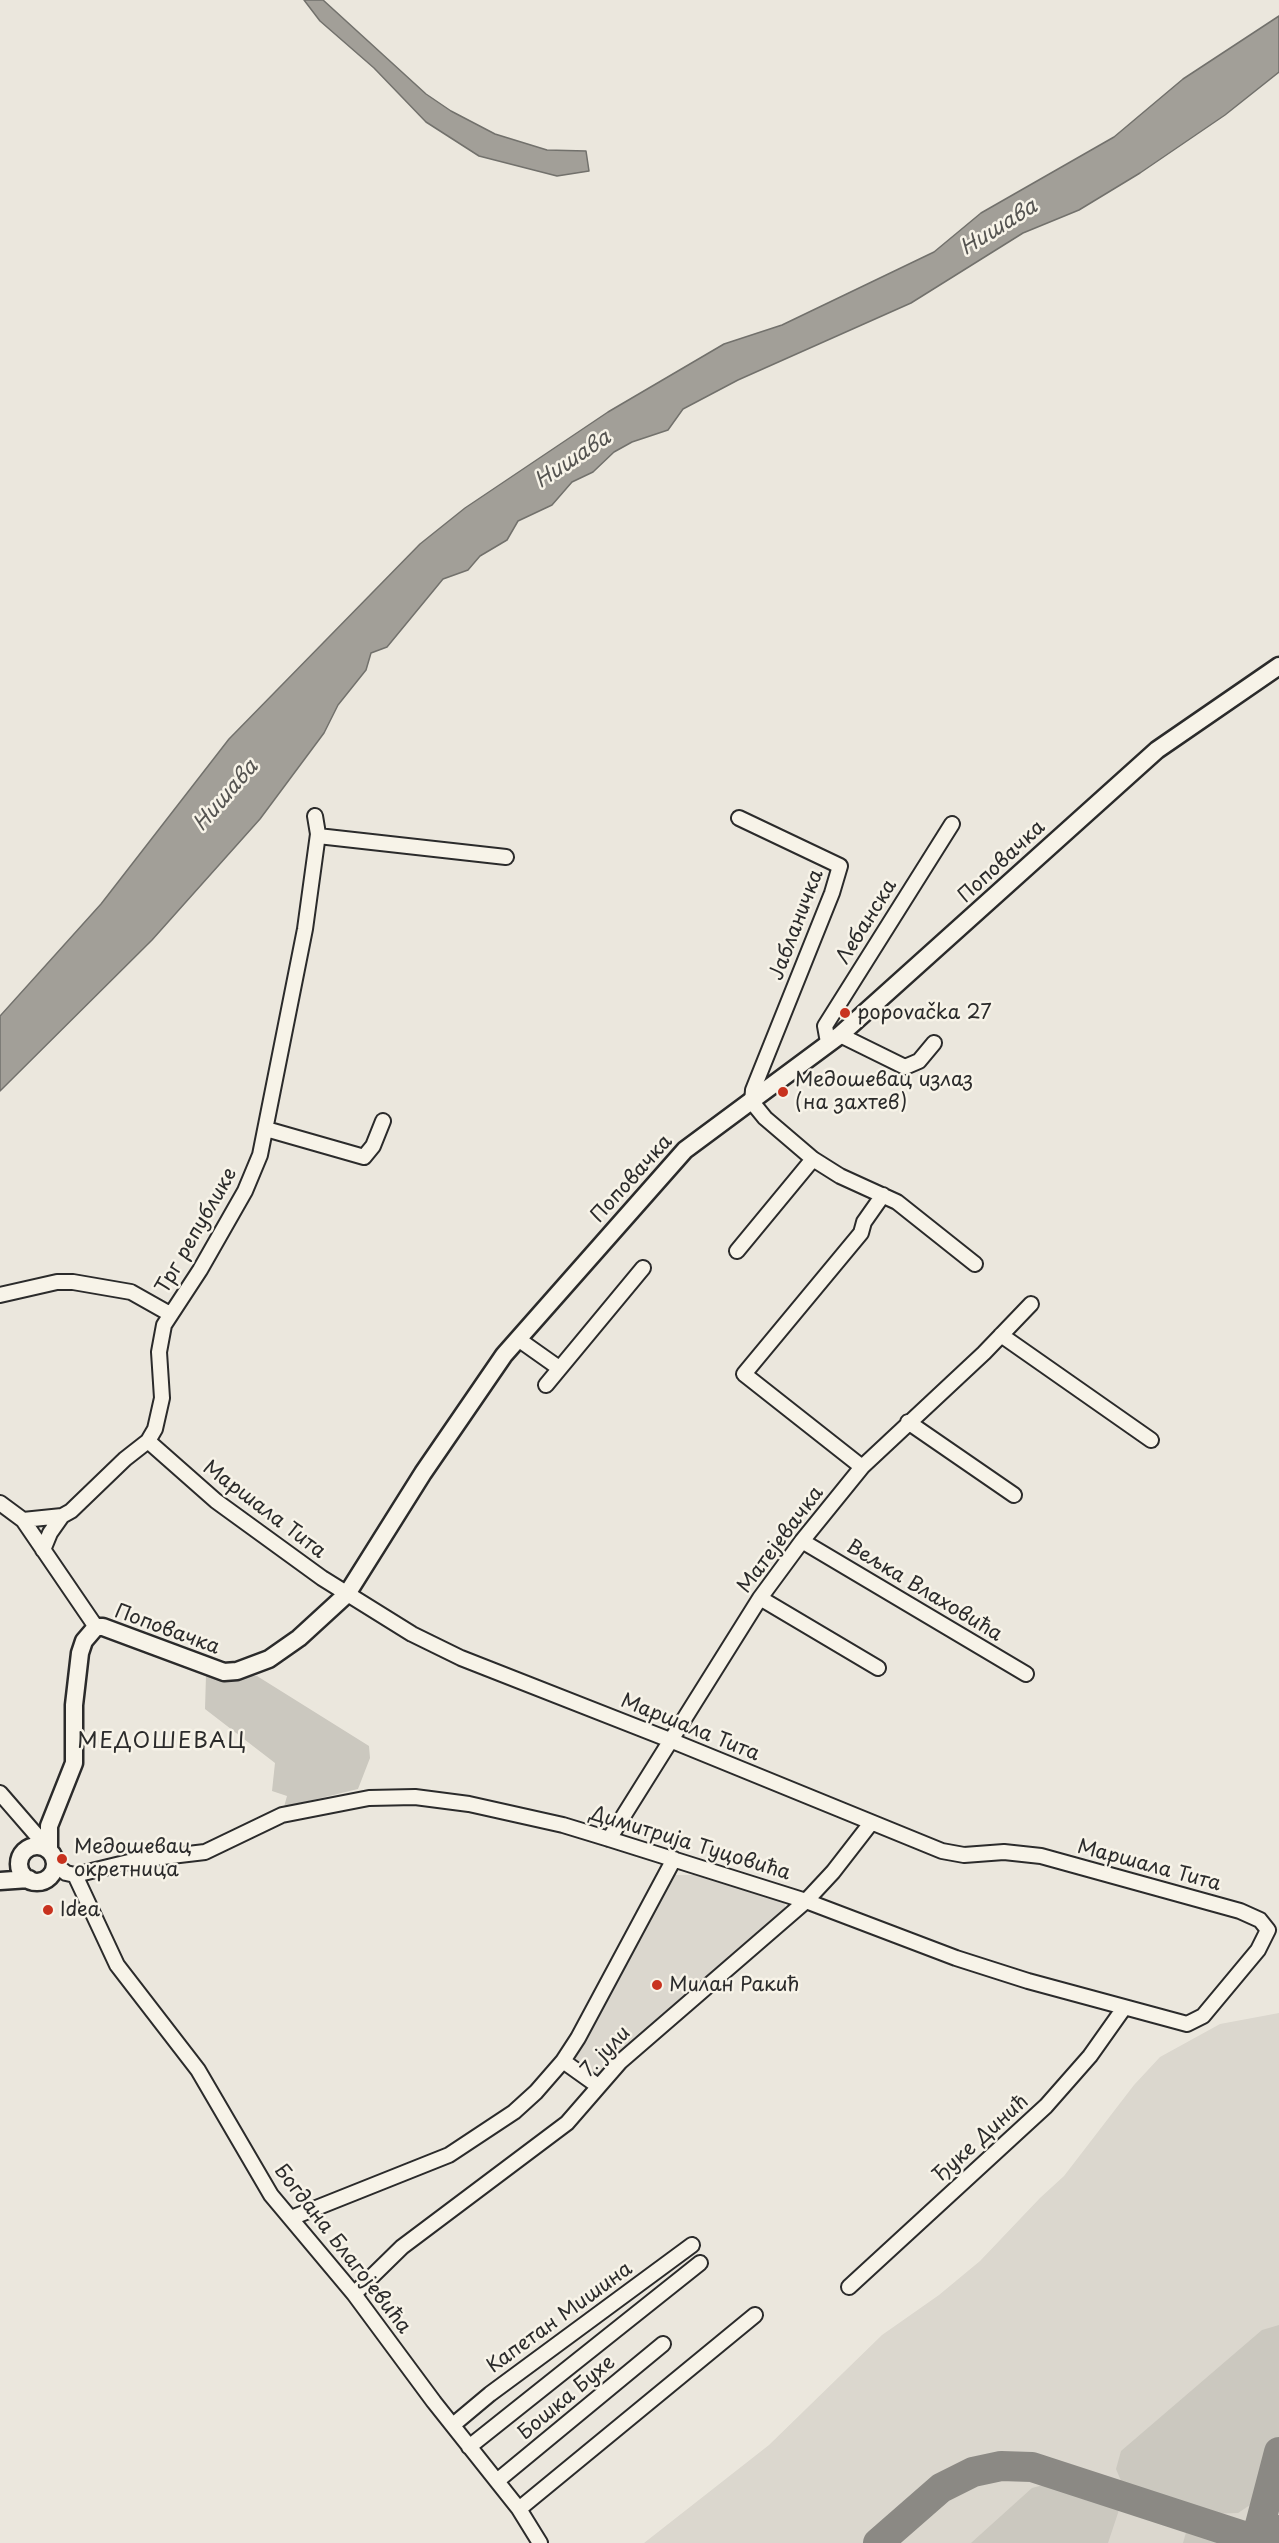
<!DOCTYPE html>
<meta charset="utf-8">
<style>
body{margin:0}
canvas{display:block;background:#ebe7dd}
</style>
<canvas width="1279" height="2543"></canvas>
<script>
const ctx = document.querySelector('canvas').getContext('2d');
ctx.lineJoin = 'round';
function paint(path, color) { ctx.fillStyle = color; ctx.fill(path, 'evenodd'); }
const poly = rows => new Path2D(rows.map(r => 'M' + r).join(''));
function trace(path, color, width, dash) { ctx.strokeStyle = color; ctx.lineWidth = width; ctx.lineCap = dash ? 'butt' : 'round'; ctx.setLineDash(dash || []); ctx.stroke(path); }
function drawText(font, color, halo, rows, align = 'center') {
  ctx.font = font + ' "Playpen Sans",sans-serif'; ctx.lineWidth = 5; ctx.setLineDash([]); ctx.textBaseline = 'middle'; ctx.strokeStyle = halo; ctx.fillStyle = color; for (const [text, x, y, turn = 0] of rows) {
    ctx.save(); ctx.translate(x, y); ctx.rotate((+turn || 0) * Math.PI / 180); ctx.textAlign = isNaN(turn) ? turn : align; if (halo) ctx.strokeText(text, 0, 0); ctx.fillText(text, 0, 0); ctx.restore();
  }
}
const built = poly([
 [673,1875,694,1875,784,1902,786,1909,596,2078,573,2061],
 [1279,2013,1279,2543,644,2543,769,2445,882,2335,939,2295,980,2261,1040,2198,1064,2176,1134,2085,1160,2057,1220,2024]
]);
const green = poly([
 [206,1675,257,1676,369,1746,370,1758,358,1789,284,1807,287,1796,272,1791,275,1763,205,1709],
 [1279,2325,1279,2437,1266,2489,1259,2499,1238,2513,1211,2514,1132,2490,1122,2483,1116,2469,1121,2451,1262,2330],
 [1047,2484,1120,2507,1108,2543,971,2543,1032,2488],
 [1187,2529,1224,2540,1232,2543,1183,2543]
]);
const water = poly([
 [304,0,323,0,426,94,451,111,495,134,547,150,586,151,589,171,557,176,479,156,426,122,374,68,320,21,304,0],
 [1279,16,1279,72,1225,115,1140,173,1079,210,1023,233,911,303,738,380,683,409,668,430,632,442,614,452,593,472,572,482,552,505,518,521,507,540,480,556,468,570,443,579,387,647,371,653,366,670,338,705,324,733,260,819,152,940,0,1091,0,1016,101,904,229,739,420,544,465,508,608,412,724,344,782,325,934,252,981,213,1114,137,1183,79,1279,16]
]);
const taxiway = poly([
 [878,2543,941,2488,973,2472,1001,2466,1032,2467,1256,2540,1279,2530],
 [1262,2543,1256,2540,1279,2452]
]);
const minor = poly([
 [739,818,840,866,832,893,753,1090,752,1102,765,1118,813,1159,840,1176,897,1202,975,1264],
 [318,836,506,857],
 [840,1035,905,1067,919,1061,934,1043],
 [831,1042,827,1037,825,1026,952,824],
 [266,1129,364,1157,373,1146,383,1121],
 [737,1251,813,1159],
 [0,1295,57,1282,73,1282,131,1292,170,1314],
 [1001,1335,1151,1440],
 [518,1339,559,1368],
 [546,1385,643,1268],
 [908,1422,1014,1495],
 [862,1467,744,1374,861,1233,864,1222,883,1195],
 [0,1503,23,1520,96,1627],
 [23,1520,62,1516,71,1511,125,1459,148,1441,155,1429,162,1398,159,1352,164,1325,200,1270,245,1191,260,1155,305,929,318,834,315,816],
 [802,1541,1026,1674],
 [43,1550,50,1533,62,1516],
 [760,1598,878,1668],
 [0,1793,39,1838],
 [609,1839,760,1598,802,1541,862,1467,984,1353,1031,1304],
 [55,1864,66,1873,75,1875,137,1860,205,1852,282,1815,369,1798,415,1797,469,1804,563,1825,609,1839,806,1901,956,1958,1028,1981,1187,2024,1203,2016,1258,1950,1268,1930,1260,1920,1240,1911,1041,1856,1004,1852,964,1855,942,1851,670,1740,461,1658,412,1634,322,1578,216,1501,148,1441],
 [75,1875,117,1965,198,2070,271,2195,354,2294,434,2402,519,2509,540,2543],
 [563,2061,598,2086],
 [291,2218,449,2155,514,2112,536,2092,563,2061,578,2038,674,1859],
 [849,2287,1046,2106,1090,2056,1124,2008],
 [354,2294,402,2247,567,2123,620,2062,806,1901,833,1872,871,1823],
 [453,2425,490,2394,692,2245],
 [469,2447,700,2263],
 [497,2481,663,2344],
 [519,2509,755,2315]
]);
const tertiary = poly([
 '19 1864a18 18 0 1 1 36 0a18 18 0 1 1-36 0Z',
 [49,1850,49,1826,74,1763,74,1705,80,1653,84,1641,96,1627,103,1627,224,1672,237,1671,269,1659,299,1638,347,1594,423,1473,504,1355,685,1150,840,1035,1157,750,1279,666],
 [0,1881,29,1879]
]);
const markers = [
 [845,1013,6,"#c8321e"],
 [783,1092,6,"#c8321e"],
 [62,1859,6,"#c8321e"],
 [48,1910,6,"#c8321e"],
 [657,1985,6,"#c8321e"]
];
const streetNames = [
 ["Поповачка",1002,862,-43],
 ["Лебанска",867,922,-58],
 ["Јабланичка",797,925,-69],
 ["Поповачка",632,1179,-48],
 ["Трг републике",197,1231,-60],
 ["Маршала Тита",264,1510,37],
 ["Матејевачка",781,1540,-53],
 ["Вељка Влаховића",924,1591,31],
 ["Поповачка",167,1630,20],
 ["Маршала Тита",690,1728,22],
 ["Димитрија Туцовића",690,1844,17],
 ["Маршала Тита",1149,1866,15],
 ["7. јули",606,2052,-46],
 ["Ђуке Динић",981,2139,-42],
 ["Богдана Благојевића",342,2249,52],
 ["Капетан Мишина",560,2318,-36],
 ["Бошка Бухе",567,2398,-40]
];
const poiNames = [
 ["popovačka 27",857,1013],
 ["Медошевац излаз",795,1080],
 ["(на захтев)",795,1103],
 ["Медошевац",74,1847],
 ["окретница",74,1870],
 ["Idea",60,1910],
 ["Милан Ракић",669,1985]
];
const waterNames = [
 ["Нишава",999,228,-32],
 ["Нишава",573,460,-34],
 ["Нишава",226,796,-49]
];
const quarterNames = [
 ["МЕДОШЕВАЦ",162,1742]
];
paint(built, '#dbd7ce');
paint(green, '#cbc8bf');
paint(water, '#a29f98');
trace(water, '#72716c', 1.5);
trace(taxiway, '#8b8984', 30);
trace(minor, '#2b2b2b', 18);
trace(tertiary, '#2b2b2b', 21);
trace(minor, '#f7f3e8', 14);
trace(tertiary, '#f7f3e8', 16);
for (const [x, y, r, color] of markers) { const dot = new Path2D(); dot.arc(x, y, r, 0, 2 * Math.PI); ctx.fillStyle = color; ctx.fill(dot); trace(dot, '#f7f3e8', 2); }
drawText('20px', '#2b2b2b', '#f7f3e8', streetNames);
drawText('20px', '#2b2b2b', '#f7f3e8', poiNames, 'left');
drawText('italic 21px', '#555451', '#f7f3e8', waterNames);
ctx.letterSpacing = '1.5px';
drawText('22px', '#2b2b2b', '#f7f3e8', quarterNames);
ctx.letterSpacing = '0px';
</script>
